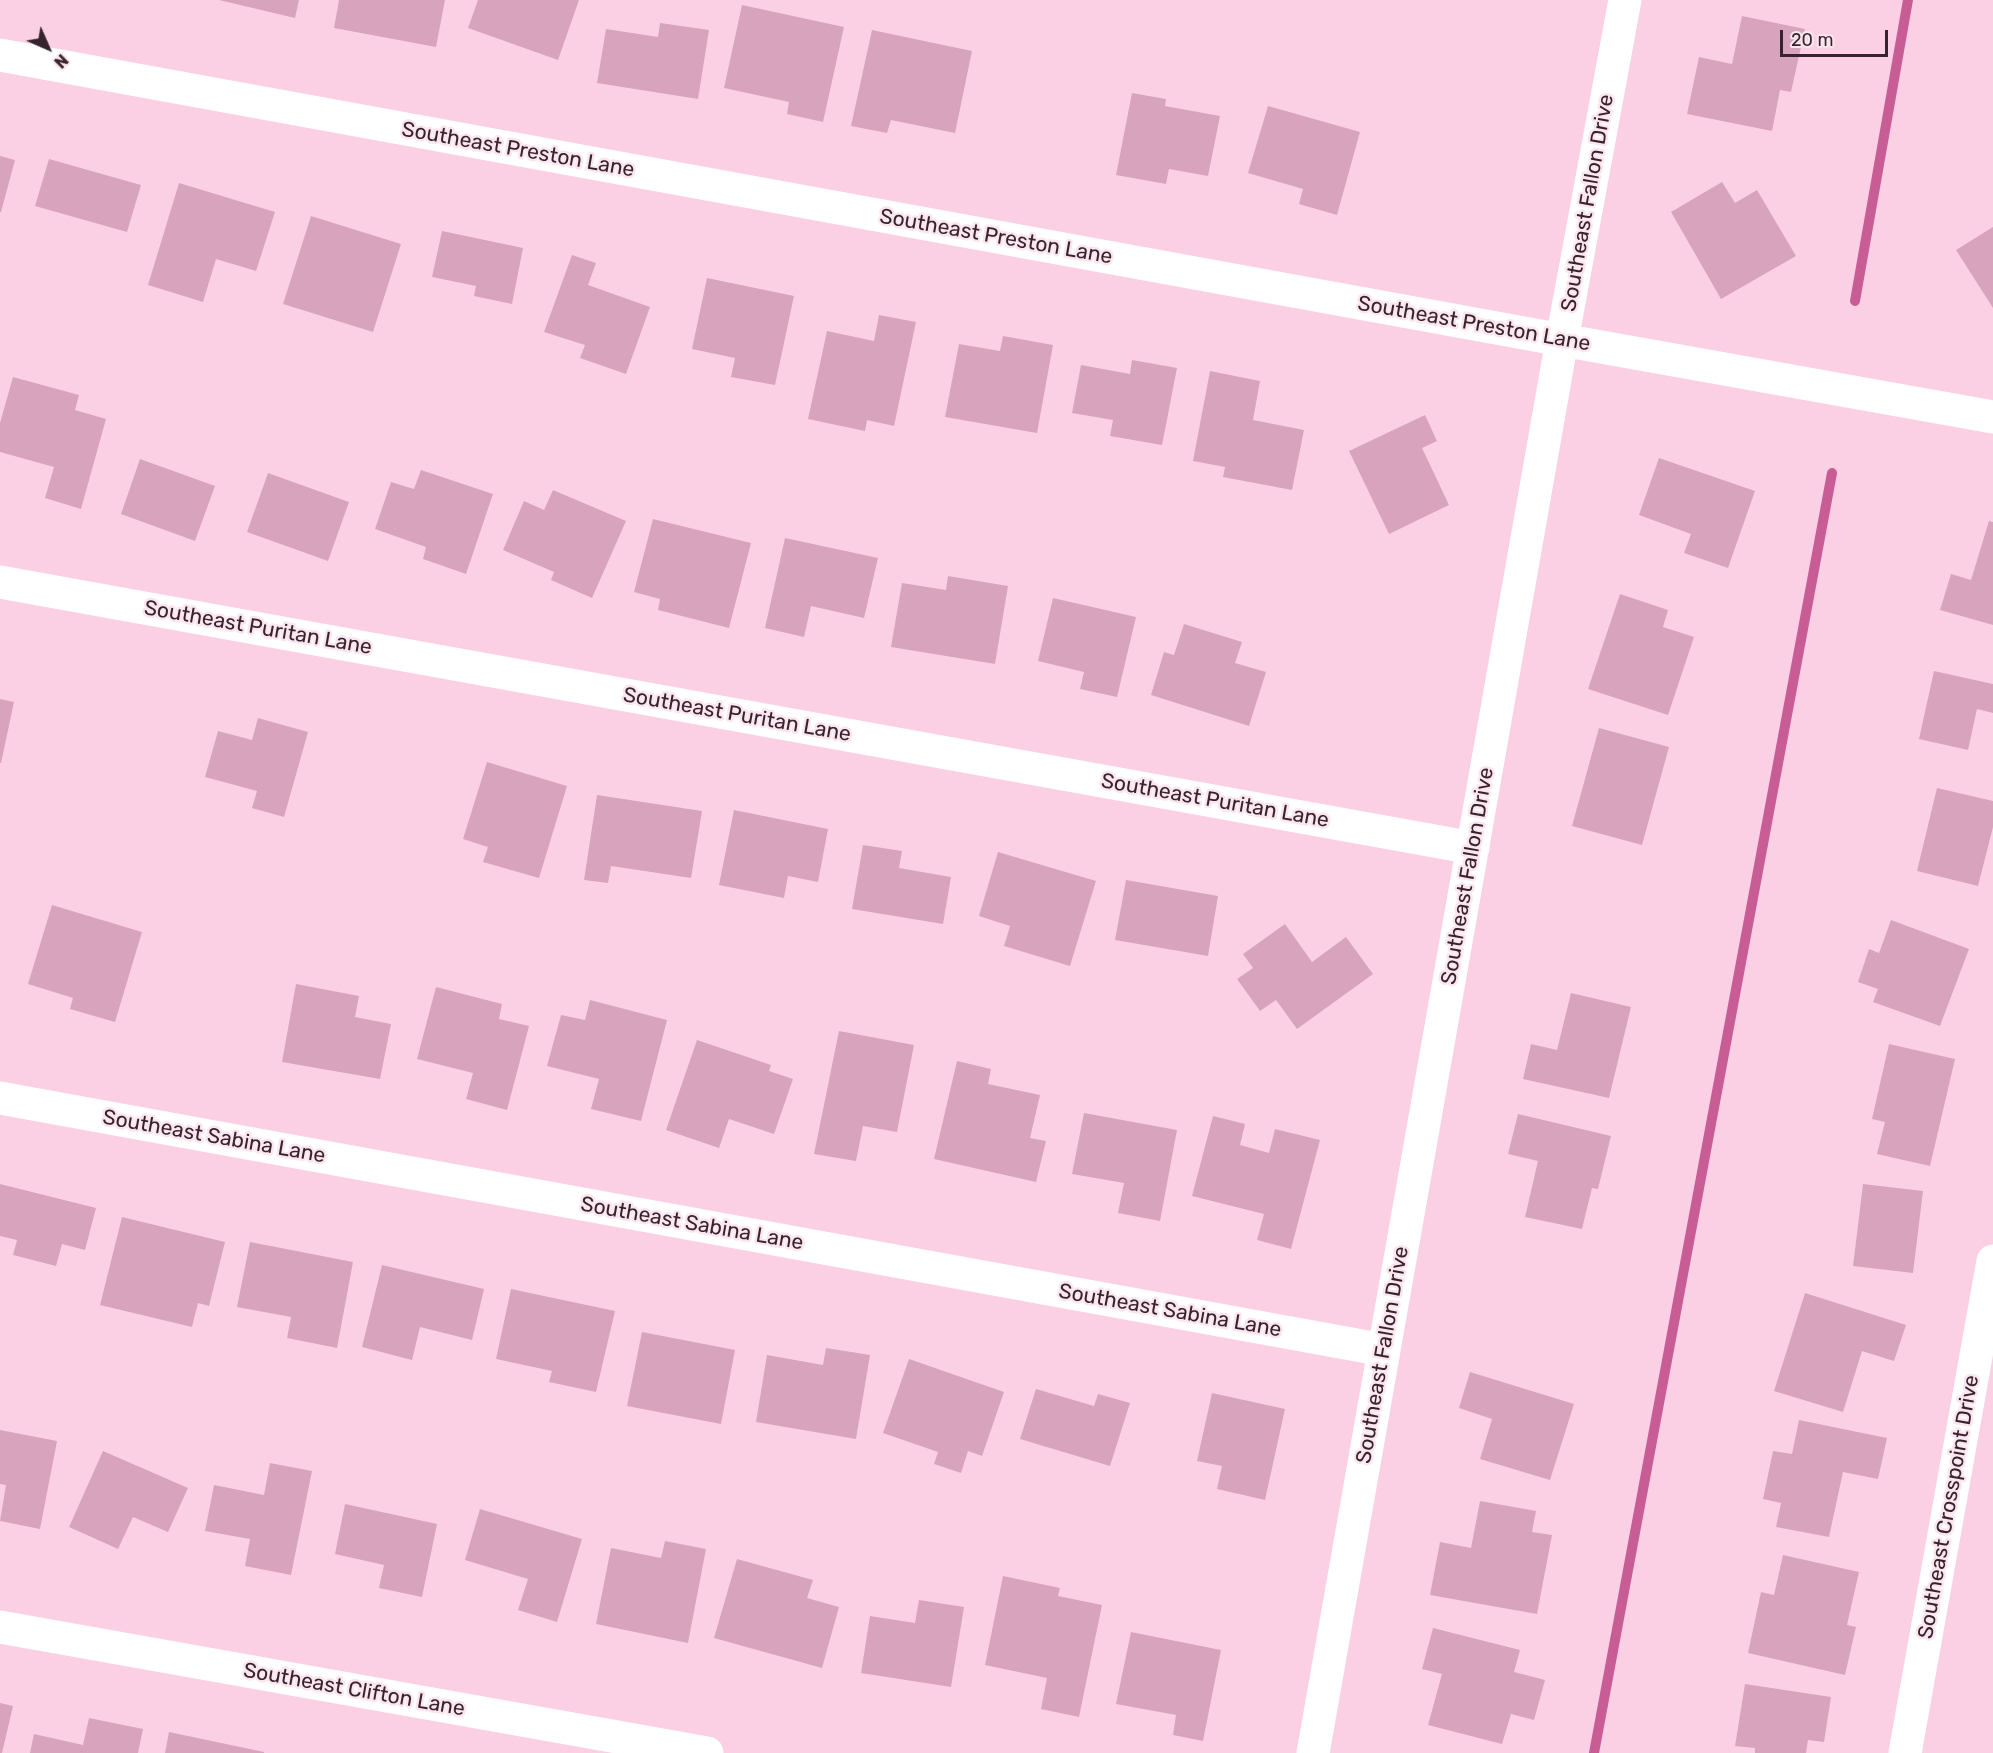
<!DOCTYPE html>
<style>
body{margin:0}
#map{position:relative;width:1993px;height:1753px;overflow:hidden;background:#fcd0e4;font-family:Rubik,sans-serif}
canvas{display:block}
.north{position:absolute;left:18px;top:18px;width:60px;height:60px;-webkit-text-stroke:4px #fbe5ee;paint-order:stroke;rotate:135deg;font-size:16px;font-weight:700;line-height:24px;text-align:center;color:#37232d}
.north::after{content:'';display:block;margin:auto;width:21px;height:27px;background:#37232d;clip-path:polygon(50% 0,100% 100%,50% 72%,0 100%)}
.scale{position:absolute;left:1780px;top:30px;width:108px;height:27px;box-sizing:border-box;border:3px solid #37232d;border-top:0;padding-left:8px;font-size:18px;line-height:21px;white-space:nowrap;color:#37232d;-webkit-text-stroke:4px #fbe5ee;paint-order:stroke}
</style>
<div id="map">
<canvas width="1993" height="1753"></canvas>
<div class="north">N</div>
<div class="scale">20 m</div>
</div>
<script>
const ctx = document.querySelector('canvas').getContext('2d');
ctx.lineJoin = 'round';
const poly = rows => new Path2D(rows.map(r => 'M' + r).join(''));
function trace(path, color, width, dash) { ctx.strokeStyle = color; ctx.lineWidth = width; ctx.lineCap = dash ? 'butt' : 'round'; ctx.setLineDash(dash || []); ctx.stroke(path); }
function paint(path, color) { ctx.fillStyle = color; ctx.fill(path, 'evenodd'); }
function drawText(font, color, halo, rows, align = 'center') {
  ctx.font = font + ' Rubik,sans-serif'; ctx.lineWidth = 5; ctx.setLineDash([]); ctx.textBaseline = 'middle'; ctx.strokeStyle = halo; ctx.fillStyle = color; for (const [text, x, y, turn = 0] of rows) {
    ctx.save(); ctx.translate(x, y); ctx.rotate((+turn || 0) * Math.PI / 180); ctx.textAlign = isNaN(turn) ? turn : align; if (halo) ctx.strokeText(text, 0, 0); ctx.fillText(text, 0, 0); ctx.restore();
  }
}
const stream = poly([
 [1855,301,1908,0],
 [1594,1753,1832,473]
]);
const building = poly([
 [219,0,299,0,295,18],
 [339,0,445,0,436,47,334,28],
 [478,0,579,0,558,60,468,28],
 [742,5,844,27,823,122,787,114,789,102,724,88],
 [1742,16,1805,29,1791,92,1780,90,1772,131,1687,114,1699,57,1732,64],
 [660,23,709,30,698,99,597,83,606,29,658,37],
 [872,30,972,51,955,133,891,120,887,133,851,126],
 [1132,93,1166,99,1165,106,1220,116,1208,176,1169,169,1166,184,1116,175],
 [1268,106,1360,132,1337,215,1299,204,1303,189,1248,173],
 [0,156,15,160,1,212,0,212],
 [49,159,141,185,127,232,35,206],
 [1722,182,1735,203,1757,190,1796,256,1721,299,1671,212],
 [179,183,275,212,256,271,216,259,203,302,148,285],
 [311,216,401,244,373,332,283,304],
 [1993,227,1993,308,1956,250],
 [442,231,523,248,512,304,474,296,476,286,432,277],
 [572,255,596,263,588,285,650,307,626,374,580,358,585,345,544,332],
 [707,278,794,296,775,385,731,377,735,358,692,349],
 [879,315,916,322,894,426,867,420,865,431,808,419,827,331,874,341],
 [1003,336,1053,345,1037,433,945,417,959,344,1000,351],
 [1132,360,1177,368,1162,445,1110,436,1113,420,1072,413,1081,365,1130,374],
 [1210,371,1260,381,1253,420,1304,430,1292,490,1223,477,1225,467,1193,461],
 [13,377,79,395,75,410,106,419,81,509,45,498,54,467,0,452,0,423],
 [1425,415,1437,441,1422,448,1449,505,1389,534,1349,451],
 [1659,458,1755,491,1728,568,1684,553,1691,534,1639,515],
 [140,459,215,486,195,541,121,514],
 [421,470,493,494,466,574,423,559,426,547,375,529,391,482,414,489],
 [268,473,349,502,328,561,247,532],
 [553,490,626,521,592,598,551,580,554,572,503,550,524,501,544,510],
 [653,519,751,543,729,628,658,610,660,599,634,592],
 [1989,521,1993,522,1993,625,1940,610,1951,574,1971,580],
 [785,538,878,558,864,618,811,606,804,637,765,628],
 [948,576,1008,586,995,664,891,647,902,583,946,590],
 [1620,594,1668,610,1663,627,1694,637,1668,715,1588,689],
 [1053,598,1136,617,1117,697,1080,689,1084,672,1038,661],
 [1184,624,1242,642,1235,663,1266,672,1249,726,1151,695,1164,652,1174,655],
 [1934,671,1993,684,1993,713,1977,709,1968,750,1919,739],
 [0,699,14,702,1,763,0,763],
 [258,718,308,732,284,817,252,808,257,791,205,777,218,731,252,740],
 [1599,728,1669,747,1642,845,1572,826],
 [487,762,567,786,539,878,483,862,488,847,463,839],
 [1937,788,1993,801,1993,827,1978,886,1917,871],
 [597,795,702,811,691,878,611,866,608,883,584,880],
 [734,810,828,829,818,882,788,876,784,898,719,885],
 [863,845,902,851,899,868,951,877,943,924,852,909],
 [998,852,1096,881,1070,966,1004,946,1010,926,979,916],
 [1126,880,1218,896,1208,956,1115,940],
 [52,905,142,932,115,1022,70,1009,73,998,28,984],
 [1891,920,1969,949,1940,1026,1873,1002,1878,989,1858,982,1869,949,1879,953],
 [1285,924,1312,962,1346,937,1373,974,1297,1029,1276,1000,1260,1011,1237,979,1253,968,1243,954],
 [296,984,359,996,355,1017,391,1024,380,1079,282,1062],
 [436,987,502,1004,499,1019,529,1026,507,1110,466,1099,473,1073,417,1059],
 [1571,993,1631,1007,1609,1098,1523,1079,1531,1044,1557,1050],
 [590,1000,667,1020,641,1121,591,1109,599,1079,547,1066,561,1015,585,1020],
 [839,1031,914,1045,897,1132,863,1126,856,1161,814,1154],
 [697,1040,771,1065,769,1071,793,1079,774,1134,729,1119,719,1148,666,1130],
 [1889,1044,1955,1059,1930,1166,1877,1154,1885,1122,1872,1119],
 [957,1061,991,1069,988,1084,1040,1095,1030,1138,1046,1141,1036,1182,934,1159],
 [1084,1113,1177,1130,1160,1221,1118,1213,1124,1183,1072,1174],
 [1518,1114,1611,1136,1598,1189,1592,1188,1582,1229,1525,1217,1538,1161,1508,1154],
 [1213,1116,1245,1124,1240,1145,1269,1153,1275,1129,1320,1140,1291,1249,1257,1240,1264,1214,1192,1196],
 [0,1184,96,1208,85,1250,62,1244,56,1266,13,1255,17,1240,0,1236],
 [1863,1184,1923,1191,1913,1273,1853,1266],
 [122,1217,225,1242,209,1306,198,1303,192,1327,100,1305],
 [250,1242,353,1262,337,1348,287,1338,291,1317,237,1307],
 [382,1265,484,1289,472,1340,420,1327,412,1360,362,1347],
 [511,1289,615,1311,596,1392,549,1382,552,1371,496,1359],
 [1805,1293,1906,1325,1894,1361,1862,1351,1843,1412,1774,1391],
 [642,1332,735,1350,721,1424,627,1406],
 [826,1348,870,1355,856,1439,756,1422,767,1355,823,1365],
 [909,1359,1004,1392,982,1456,968,1451,961,1473,934,1464,938,1452,883,1433],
 [1470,1372,1574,1404,1550,1480,1480,1459,1492,1419,1459,1408],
 [1036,1389,1094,1406,1098,1394,1130,1403,1110,1466,1020,1439],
 [1212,1393,1285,1409,1265,1500,1217,1489,1222,1466,1197,1461],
 [1799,1420,1887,1438,1878,1479,1843,1472,1829,1537,1776,1527,1781,1503,1763,1499,1773,1451,1792,1454],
 [0,1430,57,1441,40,1529,0,1521,6,1485,0,1484],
 [103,1451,188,1488,168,1532,133,1517,118,1549,69,1527],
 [270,1463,312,1471,291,1575,245,1566,250,1539,205,1531,214,1485,264,1495],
 [1480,1501,1536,1511,1532,1532,1552,1535,1537,1614,1430,1595,1440,1542,1471,1548],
 [345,1504,437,1524,422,1597,379,1588,384,1565,335,1554],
 [480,1509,582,1539,557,1622,518,1610,528,1579,465,1560],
 [665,1541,706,1549,688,1643,596,1624,611,1548,661,1558],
 [1783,1555,1859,1572,1847,1625,1856,1627,1845,1675,1748,1653,1761,1592,1774,1595],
 [737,1559,813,1580,807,1598,839,1607,822,1668,714,1638],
 [1003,1576,1060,1588,1058,1596,1102,1605,1079,1717,1041,1709,1047,1678,985,1665],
 [919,1600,964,1607,951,1687,861,1673,870,1616,915,1623],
 [1433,1628,1520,1650,1514,1672,1545,1680,1534,1720,1511,1714,1502,1744,1428,1725,1442,1674,1422,1669],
 [1131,1632,1221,1650,1203,1741,1173,1735,1176,1715,1116,1704],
 [1745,1684,1831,1697,1824,1742,1808,1740,1806,1753,1755,1753,1755,1748,1735,1746],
 [0,1703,13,1706,2,1753,0,1753],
 [89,1718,143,1729,138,1753,30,1753,34,1734,83,1745],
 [169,1732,264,1752,264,1753,165,1753]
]);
const minor = poly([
 [0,55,1562,340,1993,417],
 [0,582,1473,848],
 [0,1098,1384,1350],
 [0,1627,707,1753],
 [1313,1753,1562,340,1625,0],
 [1905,1753,1993,1261]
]);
const streetNames = [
 ["Southeast Preston Lane",518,150,10],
 ["Southeast Fallon Drive",1588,203,-80],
 ["Southeast Preston Lane",996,237,10],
 ["Southeast Preston Lane",1474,324,10],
 ["Southeast Puritan Lane",258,628,10],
 ["Southeast Puritan Lane",737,715,10],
 ["Southeast Puritan Lane",1215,801,10],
 ["Southeast Fallon Drive",1468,876,-80],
 ["Southeast Sabina Lane",214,1137,10],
 ["Southeast Sabina Lane",692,1224,10],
 ["Southeast Sabina Lane",1170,1311,10],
 ["Southeast Fallon Drive",1383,1355,-80],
 ["Southeast Crosspoint Drive",1949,1507,-80],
 ["Southeast Clifton Lane",354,1690,10]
];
trace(stream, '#c85d96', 10);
paint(building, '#d8a4bd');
trace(minor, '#fff', 33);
drawText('21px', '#37232d', '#fbe5ee', streetNames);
</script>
